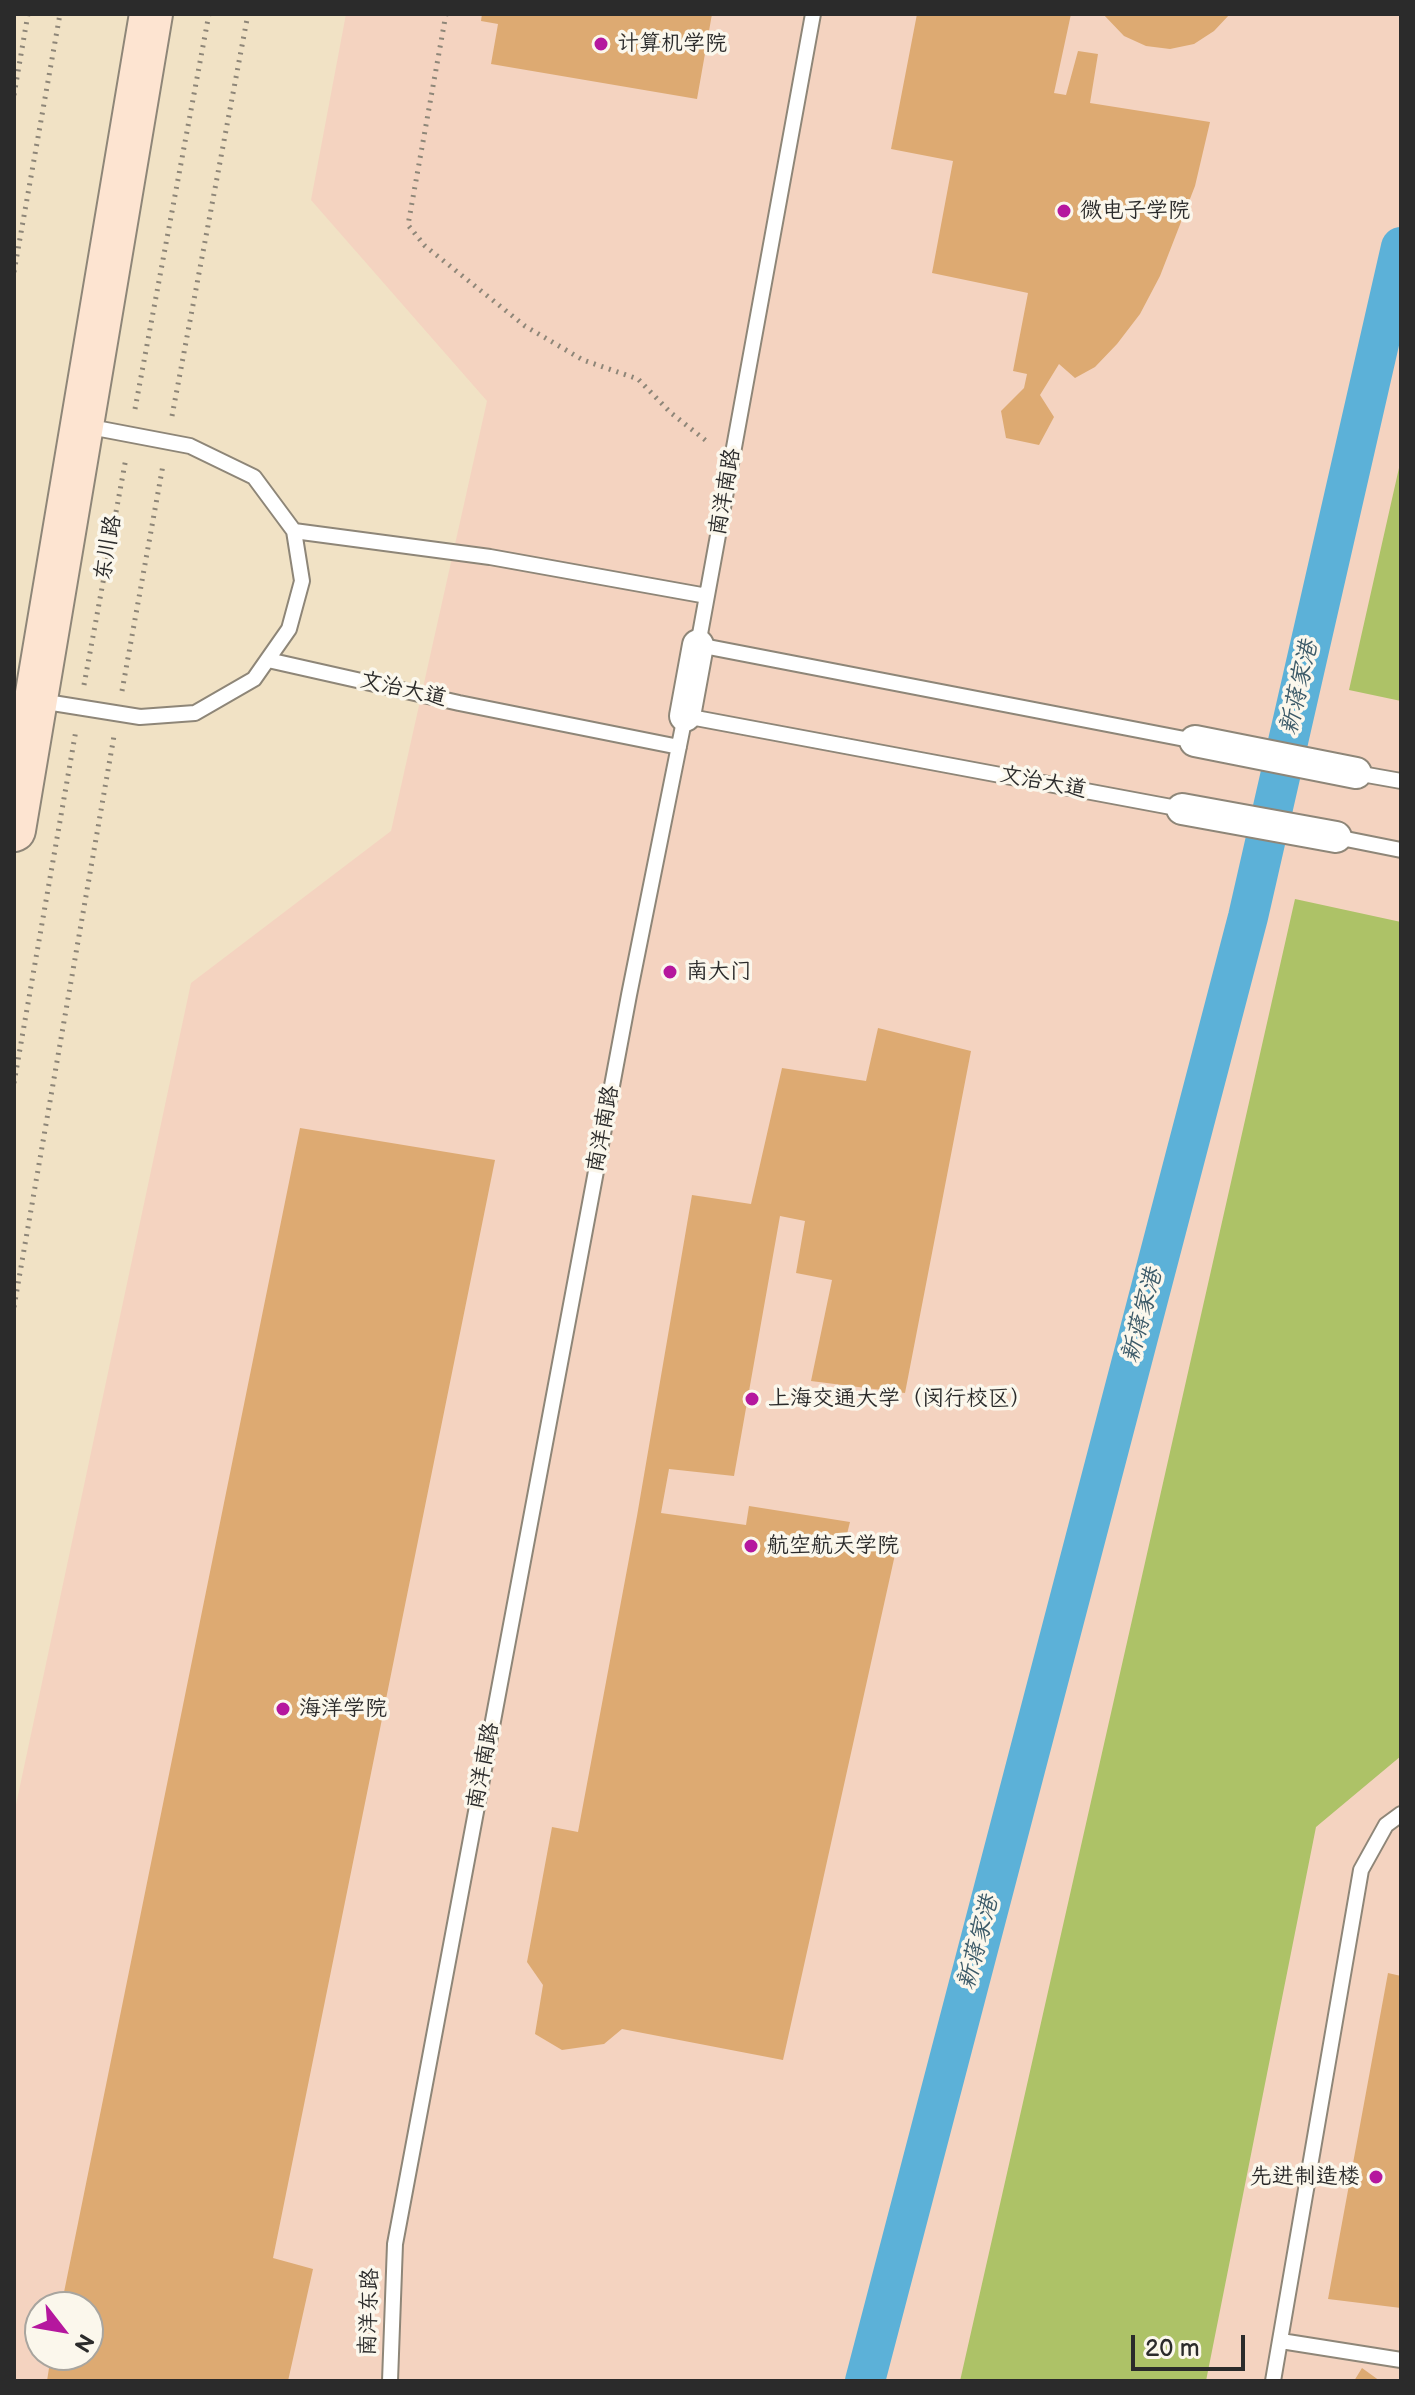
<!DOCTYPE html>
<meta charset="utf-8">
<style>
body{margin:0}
#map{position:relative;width:1415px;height:2395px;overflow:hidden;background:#f1e2c5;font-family:"Balsamiq Sans",sans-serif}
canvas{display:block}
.frame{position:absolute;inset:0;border:16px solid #2b2b2b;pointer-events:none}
.north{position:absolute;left:24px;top:2291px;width:80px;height:80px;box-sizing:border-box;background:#fbf7ec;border:2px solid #a8a59f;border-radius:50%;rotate:121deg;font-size:22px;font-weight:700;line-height:32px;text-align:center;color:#2b2b2b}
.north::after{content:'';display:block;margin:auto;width:28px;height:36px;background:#b5179e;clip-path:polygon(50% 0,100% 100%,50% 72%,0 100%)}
.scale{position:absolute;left:1131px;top:2335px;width:114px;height:36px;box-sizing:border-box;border:4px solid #2b2b2b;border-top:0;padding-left:10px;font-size:24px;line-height:28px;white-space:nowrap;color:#2b2b2b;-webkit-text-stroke:6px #fbf7ec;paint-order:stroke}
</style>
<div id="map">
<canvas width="1415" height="2395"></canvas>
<div class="frame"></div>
<div class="north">N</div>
<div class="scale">20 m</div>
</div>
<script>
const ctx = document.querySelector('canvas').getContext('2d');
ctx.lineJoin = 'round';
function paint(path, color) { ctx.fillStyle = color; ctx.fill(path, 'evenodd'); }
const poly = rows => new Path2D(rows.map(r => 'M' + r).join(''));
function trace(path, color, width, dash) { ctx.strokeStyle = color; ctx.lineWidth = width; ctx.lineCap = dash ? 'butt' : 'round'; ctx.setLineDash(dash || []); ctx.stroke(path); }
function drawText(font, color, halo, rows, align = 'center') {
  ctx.font = font + ' "Balsamiq Sans","LXGW WenKai TC",sans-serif'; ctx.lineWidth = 7; ctx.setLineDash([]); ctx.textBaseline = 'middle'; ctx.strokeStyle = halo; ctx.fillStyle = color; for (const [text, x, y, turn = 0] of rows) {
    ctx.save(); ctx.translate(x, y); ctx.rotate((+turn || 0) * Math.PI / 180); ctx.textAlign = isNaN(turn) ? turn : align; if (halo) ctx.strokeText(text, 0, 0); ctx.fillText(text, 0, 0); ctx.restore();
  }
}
const built = poly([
 [346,14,1401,14,1401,2381,14,2381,14,1814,191,983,391,831,487,401,311,200],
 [40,2307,88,2307,88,2355,40,2355]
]);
const green = poly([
 [1401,459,1401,701,1349,690],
 [1295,899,1401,922,1401,1756,1316,1827,1206,2381,960,2381]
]);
const canal = poly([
 [865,2381,1248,917,1401,247]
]);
const building = poly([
 [482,14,712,14,697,99,491,64,498,24,481,21],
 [917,14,1071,14,1054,93,1066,95,1078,51,1098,54,1090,103,1210,122,1195,186,1160,276,1140,314,1117,344,1095,367,1075,378,1059,364,1040,395,1054,417,1039,445,1006,438,1001,411,1024,388,1027,374,1013,371,1028,293,932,273,953,161,891,149],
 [1103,14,1230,14,1214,31,1194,44,1170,49,1146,46,1124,36],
 [878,1028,971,1051,905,1393,811,1381,832,1280,796,1273,805,1221,780,1216,734,1476,669,1469,661,1513,746,1525,749,1506,850,1522,845,1542,896,1550,783,2060,622,2029,604,2044,562,2050,535,2034,543,1985,527,1962,552,1827,578,1832,637,1516,692,1195,751,1204,782,1068,866,1081],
 [300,1128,495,1160,273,2258,313,2269,288,2381,47,2381,51,2355,88,2355,88,2307,61,2307],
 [1388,1973,1401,1976,1401,2308,1328,2299],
 [1362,2368,1380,2381,1354,2381]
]);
const path = poly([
 [446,14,408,225,425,246,525,326,583,360,638,379,671,413,709,443],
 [14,95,28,14],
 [14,272,60,14],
 [135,409,209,14],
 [172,416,248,14],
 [84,685,126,458],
 [122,691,163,465],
 [14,1083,76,730],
 [14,1307,114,736]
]);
const service = poly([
 [813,14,698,645,1195,741],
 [294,531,490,557,707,596],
 [268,660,459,703,679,747],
 [40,701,140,717,195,713,254,679,289,629,302,581,294,531,254,477,190,446,85,426],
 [1356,773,1401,781],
 [1336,837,1401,850],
 [1281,2341,1401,2360],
 [390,2381,395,2244,629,995,685,716,1182,809],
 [1273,2381,1361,1870,1386,1825,1401,1814]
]);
const minor = poly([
 [685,716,698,645],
 [1195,741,1356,773],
 [1182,809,1336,837]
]);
const secondary = poly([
 [14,830,151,14]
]);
const markers = [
 [601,44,8,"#b5179e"],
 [1064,211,8,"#b5179e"],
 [670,972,8,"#b5179e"],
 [752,1399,8,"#b5179e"],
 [751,1546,8,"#b5179e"],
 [283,1709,8,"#b5179e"],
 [1376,2177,8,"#b5179e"]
];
const poiNames = [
 ["计算机学院",617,44],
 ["微电子学院",1080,211],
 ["南大门",686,972],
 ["上海交通大学（闵行校区）",768,1399],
 ["航空航天学院",767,1546],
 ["海洋学院",299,1709],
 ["先进制造楼",1360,2177,"right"]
];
const streetNames = [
 ["南洋南路",726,492,-80],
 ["东川路",109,548,-80],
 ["文治大道",403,690,13],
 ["文治大道",1043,783,11],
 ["南洋南路",604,1129,-79],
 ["南洋南路",484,1766,-79],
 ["南洋东路",370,2312,-88]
];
const waterNames = [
 ["新蒋家港",1300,688,-77],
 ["新蒋家港",1143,1316,-75],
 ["新蒋家港",979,1943,-75]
];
paint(built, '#f4d3c0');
paint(green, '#adc267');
trace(canal, '#5cb1d8', 40);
paint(building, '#ddaa72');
trace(service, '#8e8678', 18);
trace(minor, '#8e8678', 34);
trace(secondary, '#8e8678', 46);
trace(path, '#8e8678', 5, [2, 6]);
trace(service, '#fff', 14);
trace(minor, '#fff', 30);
trace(secondary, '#fde4d1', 42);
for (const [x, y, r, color] of markers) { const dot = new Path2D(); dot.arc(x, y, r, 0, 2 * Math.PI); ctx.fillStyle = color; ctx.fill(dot); trace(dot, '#fbf7ec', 3); }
drawText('22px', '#2b2b2b', '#fbf7ec', poiNames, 'left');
drawText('22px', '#2b2b2b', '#fbf7ec', streetNames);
drawText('italic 24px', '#3c5a68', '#fbf7ec', waterNames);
</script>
